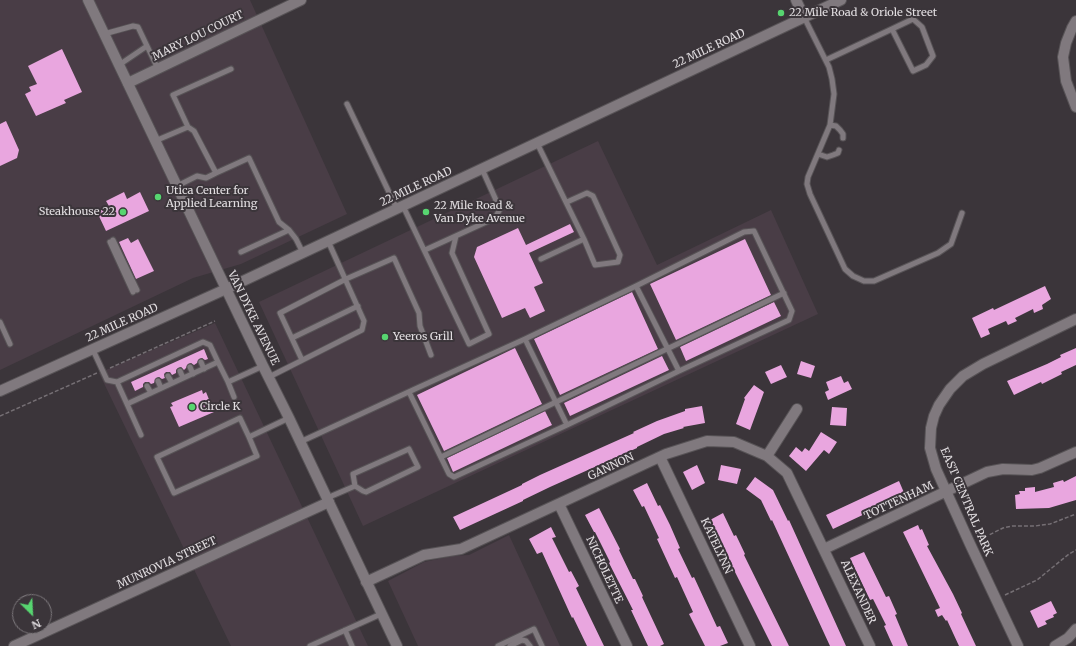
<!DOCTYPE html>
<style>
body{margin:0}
#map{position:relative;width:1076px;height:646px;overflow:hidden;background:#3b353a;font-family:Merriweather,serif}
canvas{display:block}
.north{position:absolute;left:12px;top:594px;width:40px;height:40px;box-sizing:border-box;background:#3b353a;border:1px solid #7d787c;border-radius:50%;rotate:156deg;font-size:11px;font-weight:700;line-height:16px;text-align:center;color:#e1dde0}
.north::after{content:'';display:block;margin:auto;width:14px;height:18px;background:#57d570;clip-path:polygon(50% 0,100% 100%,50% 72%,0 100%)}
</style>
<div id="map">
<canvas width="1076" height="646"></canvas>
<div class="north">N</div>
</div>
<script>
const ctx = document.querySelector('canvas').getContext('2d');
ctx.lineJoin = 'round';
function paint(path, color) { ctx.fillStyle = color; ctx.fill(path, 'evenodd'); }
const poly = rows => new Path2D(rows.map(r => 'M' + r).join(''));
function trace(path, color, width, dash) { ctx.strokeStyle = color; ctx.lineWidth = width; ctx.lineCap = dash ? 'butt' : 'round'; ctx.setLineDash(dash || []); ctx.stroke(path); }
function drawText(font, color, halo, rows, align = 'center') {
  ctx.font = font + ' Merriweather,serif'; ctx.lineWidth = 4; ctx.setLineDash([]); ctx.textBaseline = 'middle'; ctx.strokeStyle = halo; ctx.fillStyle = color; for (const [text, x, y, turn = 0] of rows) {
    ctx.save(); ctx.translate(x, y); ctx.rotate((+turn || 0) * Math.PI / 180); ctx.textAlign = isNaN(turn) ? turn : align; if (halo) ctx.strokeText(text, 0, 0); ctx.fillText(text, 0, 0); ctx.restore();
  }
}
const built = poly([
 [0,0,250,0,347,214,241,264,193,278,0,370],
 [598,141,657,265,771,210,818,314,363,526,318,429,259,302],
 [215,323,368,646,231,646,99,373],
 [509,535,560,646,418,646,388,581,424,562,452,556,469,555]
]);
const building = poly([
 [62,49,82,92,64,100,66,103,36,116,25,94,31,91,29,87,37,84,28,66],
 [6,121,19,150,17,158,0,166,0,124],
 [124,192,127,199,140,192,149,211,106,231,97,212,109,206,106,201],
 [570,224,574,232,529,253,543,283,534,287,545,311,530,318,525,308,502,318,474,257,477,247,518,228,526,245],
 [128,238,131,243,138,239,154,271,136,279,119,242],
 [745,239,771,295,676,340,650,284],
 [1045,286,1051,299,1042,305,1043,309,1034,313,1033,309,1015,318,1017,321,1008,325,1006,321,988,329,990,334,981,338,972,318,993,308,994,310],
 [632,292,658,349,560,395,534,339],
 [774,302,781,316,686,361,680,347],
 [515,348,542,404,444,451,417,395],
 [1076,348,1076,365,1061,372,1062,374,1042,384,1041,382,1014,395,1007,381,1047,364,1061,357,1060,355],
 [204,349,208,359,205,360,202,358,199,359,197,363,194,365,191,363,188,364,186,368,184,370,181,367,178,368,176,370,176,373,172,375,170,372,166,372,164,374,165,378,162,379,159,377,156,378,154,383,151,384,149,382,145,382,143,384,143,387,135,391,131,382],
 [662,356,669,370,570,416,564,403],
 [801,361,815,366,811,378,797,374],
 [781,365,787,377,771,384,765,372],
 [841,376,844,383,848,381,852,389,828,400,825,392,829,390,826,382],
 [754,385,764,392,750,430,736,424,745,399,744,398],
 [202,390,203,394,206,392,214,412,179,427,170,407,173,406,171,403],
 [702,406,705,423,683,427,684,428,664,434,637,447,637,448,550,487,523,500,523,501,460,530,453,517,522,485,522,484,540,475,634,433,633,432,657,421,685,411,685,409],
 [832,407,847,408,846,426,830,425],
 [545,411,552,425,453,472,447,458],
 [821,432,837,442,829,454,824,450,806,471,789,456,796,447,802,452,805,448,809,451],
 [697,465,705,483,692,490,683,472],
 [721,465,741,469,737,484,718,480],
 [1076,476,1076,500,1049,508,1016,509,1015,495,1020,494,1019,491,1025,491,1025,488,1035,487,1035,492,1054,487,1053,483,1063,480,1064,482],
 [755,477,773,490,788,521,789,520,846,646,830,646,772,520,771,521,761,500,746,489],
 [899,481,905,495,833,529,826,515],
 [647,483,658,506,660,505,670,525,680,548,678,549,692,578,694,577,717,627,720,626,728,643,720,646,705,646,689,614,693,612,677,577,675,578,657,539,659,538,644,506,642,507,633,490],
 [599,508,620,549,619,550,633,579,635,579,643,596,642,597,664,644,660,646,648,646,631,610,633,610,609,563,610,562,595,532,594,532,585,515],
 [723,513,734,536,736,535,745,554,744,555,789,646,772,646,728,558,726,559,718,543,721,542,710,520],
 [918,525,920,530,922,529,929,545,927,546,953,594,962,613,961,614,976,646,959,646,947,620,946,621,942,615,938,617,935,610,940,608,903,532],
 [551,527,556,537,552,538,569,572,571,571,579,586,576,588,604,646,587,646,573,617,572,618,542,552,537,554,529,539],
 [864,552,886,597,889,596,897,614,895,615,908,646,893,646,884,626,886,625,873,599,870,600,850,558],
 [1051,601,1057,613,1053,615,1054,617,1045,621,1047,624,1038,628,1030,611]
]);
const path = poly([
 [110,368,215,321],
 [0,416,97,373],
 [979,540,1003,528,1012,526,1035,526,1050,524,1076,514],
 [1005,595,1037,580,1069,554,1076,550]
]);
const lane = poly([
 [804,17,829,67,832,79,834,94,830,125,808,177,807,184,810,194,845,269,853,276,864,281,874,281,938,253,951,244,962,213],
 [104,34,133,26,138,27,158,69],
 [826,60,892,29,913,19,922,27,933,56,926,65,913,71,892,29],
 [119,65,147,46],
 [347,104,397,209],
 [830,125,836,126,840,130,843,134,843,138],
 [188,127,173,95,231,69],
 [155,141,188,127,194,131,216,173,206,178,197,176,177,186],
 [537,143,584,239,541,259],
 [818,154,827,157,833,155,838,153,839,150],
 [216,173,249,158,279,222,289,230,296,239,303,253],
 [567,202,587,193,593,196,620,255,618,262,595,265,584,239],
 [403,206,469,344,489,334,452,253,456,236],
 [113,240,137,290],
 [110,242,133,292],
 [425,250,495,218,500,209,482,169],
 [241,252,289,230],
 [636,286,679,371],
 [0,322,10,344],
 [292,338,358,306],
 [525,339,567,425],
 [93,350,107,380,117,382,127,404,218,362,228,382,263,366],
 [302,360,280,313,346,279,394,258,419,313,420,326,431,355],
 [201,362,204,369],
 [190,367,193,374],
 [180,371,183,378],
 [168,376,172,383],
 [269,377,362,330,364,321,328,241],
 [158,381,161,388],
 [117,382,203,342,210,345,218,362],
 [228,382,234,397],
 [147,386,151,393],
 [127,404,141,435],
 [249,437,240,418,157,457,174,493,257,456,249,437,289,418],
 [300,442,415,389,525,339,636,286,744,232,754,231,792,311,789,320,679,371,567,425,454,477,449,474,409,392],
 [409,449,418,467,366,492,363,491,355,486,353,474,409,449],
 [441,457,784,293],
 [327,498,355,486],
 [345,630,352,646],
 [310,646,381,614],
 [498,646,534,629,542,646],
 [510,646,522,640,526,641,530,646]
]);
const street = poly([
 [796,0,804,17],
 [1076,21,1072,28,1066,43,1063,57,1066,81,1076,107],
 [128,83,301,0],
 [767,456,797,409],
 [660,457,750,646],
 [559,504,627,646],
 [824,549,987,472,1003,469,1032,470,1040,468,1076,452],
 [366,582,424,555,461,549,666,454,707,441,734,442,767,456,787,473,870,646],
 [14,646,329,502],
 [1018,646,970,544,936,469,930,448,931,428,934,416,939,405,950,389,963,376,983,364,1076,319],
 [1055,646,1068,638,1076,629]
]);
const secondary = poly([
 [88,0,263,366,289,418,397,646],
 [0,391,226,289,841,0]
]);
const markers = [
 [781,13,4,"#57d570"],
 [158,197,4,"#57d570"],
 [123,212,4,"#57d570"],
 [426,212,4,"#57d570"],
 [385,337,4,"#57d570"],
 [192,407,4,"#57d570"]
];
const poiNames = [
 ["22 Mile Road & Oriole Street",789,13],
 ["Utica Center for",166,191],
 ["Applied Learning",166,204],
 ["22 Mile Road &",434,206],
 ["Van Dyke Avenue",434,219],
 ["Steakhouse 22",115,212,"right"],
 ["Yeeros Grill",393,337],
 ["Circle K",200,407]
];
const streetNames = [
 ["MARY LOU COURT",198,36,-26],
 ["22 MILE ROAD",709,49,-25],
 ["22 MILE ROAD",416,187,-25],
 ["VAN DYKE AVENUE",253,318,64],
 ["22 MILE ROAD",122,323,-24],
 ["GANNON",611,467,-25],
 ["TOTTENHAM",899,501,-25],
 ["EAST CENTRAL PARK",966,502,67],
 ["KATELYNN",716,546,65],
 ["MUNROVIA STREET",167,563,-25],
 ["NICHOLETTE",604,570,65],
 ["ALEXANDER",858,592,65]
];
paint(built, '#493d46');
paint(building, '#e9a6df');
trace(lane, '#575356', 7);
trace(street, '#575356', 12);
trace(secondary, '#575356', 12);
trace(path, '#756f74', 1.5, [4, 2]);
trace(lane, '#80797e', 5);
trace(street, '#80797e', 10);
trace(secondary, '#80797e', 10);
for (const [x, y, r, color] of markers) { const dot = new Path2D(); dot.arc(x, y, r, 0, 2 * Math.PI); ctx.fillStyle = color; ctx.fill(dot); trace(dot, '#3b353a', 1.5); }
drawText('11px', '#e1dde0', '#3b353a', poiNames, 'left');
drawText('11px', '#e1dde0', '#3b353a', streetNames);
</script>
